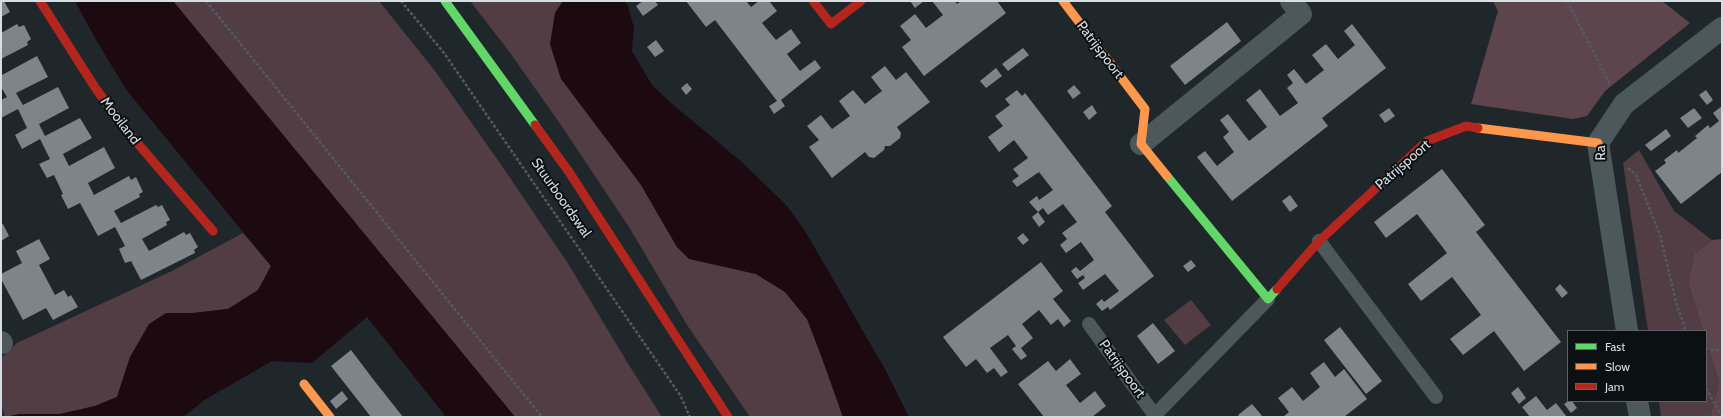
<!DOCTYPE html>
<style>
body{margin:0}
#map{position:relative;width:1723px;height:418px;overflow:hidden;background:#20272a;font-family:Cabin,sans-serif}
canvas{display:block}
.frame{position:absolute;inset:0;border:2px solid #d6dee3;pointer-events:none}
.legend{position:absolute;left:1567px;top:330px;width:140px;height:72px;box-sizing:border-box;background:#0b1013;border:1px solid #5c6266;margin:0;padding:5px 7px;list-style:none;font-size:12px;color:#d6dee3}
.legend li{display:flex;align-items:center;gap:8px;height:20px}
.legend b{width:20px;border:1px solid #5c6266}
</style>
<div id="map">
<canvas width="1723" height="418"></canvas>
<div class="frame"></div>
<ul class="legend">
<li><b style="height:5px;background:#63d668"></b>Fast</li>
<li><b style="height:5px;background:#ff974d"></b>Slow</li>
<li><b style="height:5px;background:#b3261e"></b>Jam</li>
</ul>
</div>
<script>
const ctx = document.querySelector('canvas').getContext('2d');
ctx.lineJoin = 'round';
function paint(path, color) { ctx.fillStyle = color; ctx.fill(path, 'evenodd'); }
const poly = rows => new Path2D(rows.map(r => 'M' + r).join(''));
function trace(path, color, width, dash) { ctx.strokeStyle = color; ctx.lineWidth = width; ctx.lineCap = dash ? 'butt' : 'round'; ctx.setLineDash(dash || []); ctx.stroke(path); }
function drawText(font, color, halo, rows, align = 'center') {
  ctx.font = font + ' Cabin,sans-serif'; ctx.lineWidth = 4; ctx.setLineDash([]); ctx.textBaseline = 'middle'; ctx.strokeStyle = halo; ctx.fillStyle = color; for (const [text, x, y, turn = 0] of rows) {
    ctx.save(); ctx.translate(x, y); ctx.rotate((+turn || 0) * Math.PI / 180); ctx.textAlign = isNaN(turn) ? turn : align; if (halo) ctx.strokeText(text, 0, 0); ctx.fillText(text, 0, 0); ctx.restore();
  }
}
const green = poly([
 [173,1,379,1,435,71,502,166,569,265,627,362,662,417,515,417],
 [470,1,563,1,555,13,641,185,677,247,689,258,756,274,785,292,807,319,822,358,843,417,750,417,687,325,629,227,561,125,508,50],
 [1639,150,1674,211,1712,240,1694,254,1688,283,1703,331,1648,331,1623,163],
 [243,233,271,266,258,290,228,309,193,313,166,313,130,357,117,397,95,406,60,414,20,414,5,417,1,404,1,358,17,343,172,271],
 [1191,300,1211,325,1185,345,1164,320],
 [1706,341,1719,382,1710,417,1661,417,1659,401,1706,401]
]);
const forest = poly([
 [1493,1,1662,1,1690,23,1605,91,1587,116,1573,119,1471,104,1498,11],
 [1722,239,1722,417,1710,417,1719,382,1706,341,1706,331,1703,331,1688,283,1694,254,1712,240]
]);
const water = poly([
 [75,1,173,1,515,417,446,417,367,317,312,363,272,361,206,399,183,417,7,417,20,414,60,414,95,406,117,397,130,357,149,324,166,313,193,313,228,309,258,290,271,266,128,92,96,40],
 [563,1,625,1,628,6,634,28,632,51,652,85,671,103,744,164,787,206,805,231,885,369,909,417,843,417,822,358,807,319,785,292,756,274,689,259,677,247,641,185,561,79,550,44,555,13]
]);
const building = poly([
 [1,1,4,1,10,12,1,17],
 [643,1,655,1,658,5,643,16,636,6],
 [686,1,746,1,751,7,759,1,769,1,777,11,762,23,776,40,791,29,801,43,787,54,800,71,815,60,821,68,781,100,785,106,774,114,769,106,777,101,715,20,706,27],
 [910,1,924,1,915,8],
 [932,1,955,1,957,4,961,1,997,1,1006,13,924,76,902,47,911,40,900,26,915,14,926,28,943,15],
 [1227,22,1241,41,1185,85,1170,66],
 [17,24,19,27,24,25,31,39,27,42,28,45,1,59,1,33],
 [1352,24,1386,68,1322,118,1328,126,1232,201,1197,157,1205,151,1217,166,1234,152,1223,137,1229,132,1220,120,1228,114,1249,141,1267,127,1246,100,1260,89,1280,116,1298,103,1287,88,1293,83,1287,75,1294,69,1306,84,1324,70,1312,55,1326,44,1338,59,1355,45,1344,31],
 [656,40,664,51,655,57,647,47],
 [1023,48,1029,55,1008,71,1002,64],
 [37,56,48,77,16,93,23,105,58,87,69,108,39,124,45,136,80,118,92,138,63,154,69,166,104,147,115,168,88,183,94,195,129,176,131,180,136,177,143,192,139,194,140,197,114,211,121,223,156,205,158,207,162,205,170,220,166,222,167,225,142,239,149,251,184,232,186,235,190,233,198,247,194,250,195,253,141,280,131,261,125,263,119,249,125,246,115,227,98,236,80,203,68,209,61,195,63,194,54,175,47,178,39,164,50,159,40,139,22,149,15,135,27,128,18,109,1,118,1,100,7,97,1,87,1,73,2,75],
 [885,66,896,80,906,72,930,102,897,127,901,133,900,138,890,146,885,146,884,150,874,158,869,157,865,152,832,178,809,147,819,140,807,126,821,115,832,129,850,116,839,101,853,90,865,104,874,97,882,91,871,77],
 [996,68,1002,76,986,88,980,81],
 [687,83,692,89,686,95,681,88],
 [1074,85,1081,93,1073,99,1067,91],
 [1017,90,1022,96,1025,93,1112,206,1105,212,1154,276,1110,310,1108,307,1102,311,1096,304,1102,299,1104,302,1119,291,1105,274,1083,290,1078,283,1085,278,1083,275,1077,279,1071,271,1076,267,1080,271,1094,260,1081,242,1066,253,1060,245,1067,239,1062,233,1077,222,1063,204,1048,215,1043,208,1038,212,1029,202,1037,196,1039,200,1053,190,1039,172,1017,187,1012,181,1019,176,1013,169,1028,158,1014,140,999,152,988,137,1003,126,995,116,1010,105,1005,99],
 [1706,90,1713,100,1707,105,1699,95],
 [1092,105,1097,113,1089,120,1083,112],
 [1722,106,1722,172,1681,204,1655,171,1666,163,1664,160,1677,150,1678,153,1697,138,1695,136,1708,125,1710,128,1719,121,1713,113],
 [1389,108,1395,116,1385,123,1379,115],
 [1694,108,1702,118,1688,128,1680,118],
 [1666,129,1671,136,1651,151,1645,145],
 [1442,169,1485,225,1476,232,1561,342,1524,371,1494,331,1463,355,1450,339,1481,315,1452,277,1421,301,1408,284,1447,253,1417,214,1386,238,1374,222],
 [1290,195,1298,206,1290,212,1282,201],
 [1038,212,1045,222,1039,227,1032,217],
 [3,224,9,236,1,241,1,225],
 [1023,233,1029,240,1023,245,1017,238],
 [39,239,50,259,39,265,55,295,64,290,68,297,71,295,78,307,53,320,46,308,23,320,1,279,1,274,22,263,16,251],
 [1191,260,1196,266,1188,272,1183,266],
 [1041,262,1063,291,1053,299,1071,321,1064,327,1058,319,1051,325,1039,310,1022,324,1033,338,1021,348,1027,356,1021,360,1012,349,1016,346,1008,335,990,348,1008,372,1001,377,994,368,987,373,976,359,966,367,943,337],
 [1560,284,1568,293,1562,298,1555,289],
 [1153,323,1175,351,1158,364,1137,336],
 [1340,327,1382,381,1366,394,1324,340],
 [351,350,373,379,403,417,371,417,353,394,331,366],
 [1070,359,1081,374,1066,385,1080,403,1095,391,1106,406,1092,417,1044,417,1018,384,1048,361,1056,371],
 [1324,362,1335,377,1344,369,1367,399,1344,417,1283,417,1289,412,1278,398,1292,387,1303,401,1320,387,1310,373],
 [1518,387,1526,398,1519,404,1511,393],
 [342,391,348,399,336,409,330,401],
 [1536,396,1547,410,1556,403,1567,417,1530,417,1522,407],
 [1569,401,1572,401,1577,408,1571,413,1564,404],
 [1252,404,1263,417,1240,417,1238,415]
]);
const path = poly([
 [206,1,542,417],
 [401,1,444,53,680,395,690,417],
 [1567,1,1610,84],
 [1628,168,1636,175,1660,235,1677,306,1686,331],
 [1706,348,1722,351],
 [1706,388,1722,417]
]);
const lane = poly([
 [1319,241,1436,397],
 [1089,324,1156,417],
 [1155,415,1268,299]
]);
const street = poly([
 [1141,144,1301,14,1291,1],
 [1627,331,1598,143,1624,104,1722,28],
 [1,342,2,343],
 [1637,401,1640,417]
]);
const fast = poly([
 [445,1,535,125],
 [1167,176,1268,299,1277,289]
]);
const slow = poly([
 [1063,1,1145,109,1141,144,1167,176],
 [1478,128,1598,143],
 [304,384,330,417]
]);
const jam = poly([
 [40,1,96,89,133,138,213,231],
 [813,1,831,24,861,1],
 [535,125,569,172,728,417],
 [1277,289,1319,241,1427,141,1466,126,1478,128]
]);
const streetNames = [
 ["Patrijspoort",1100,50,53],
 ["Mooiland",120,121,53],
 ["Ra",1601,153,-91],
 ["Patrijspoort",1403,165,-41],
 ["Stuurboordswal",561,198,55],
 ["Patrijspoort",1122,369,54]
];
paint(green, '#513d43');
paint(forest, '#5e444c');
paint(water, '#1d0910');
paint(building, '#7e8488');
trace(path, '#525b5f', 2.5, [3, 2]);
trace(lane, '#4d585d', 14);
trace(street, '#4d585d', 22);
trace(fast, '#63d668', 9);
trace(slow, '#ff974d', 9);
trace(jam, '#b3261e', 9);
drawText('14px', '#d6dee3', '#0b1013', streetNames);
</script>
